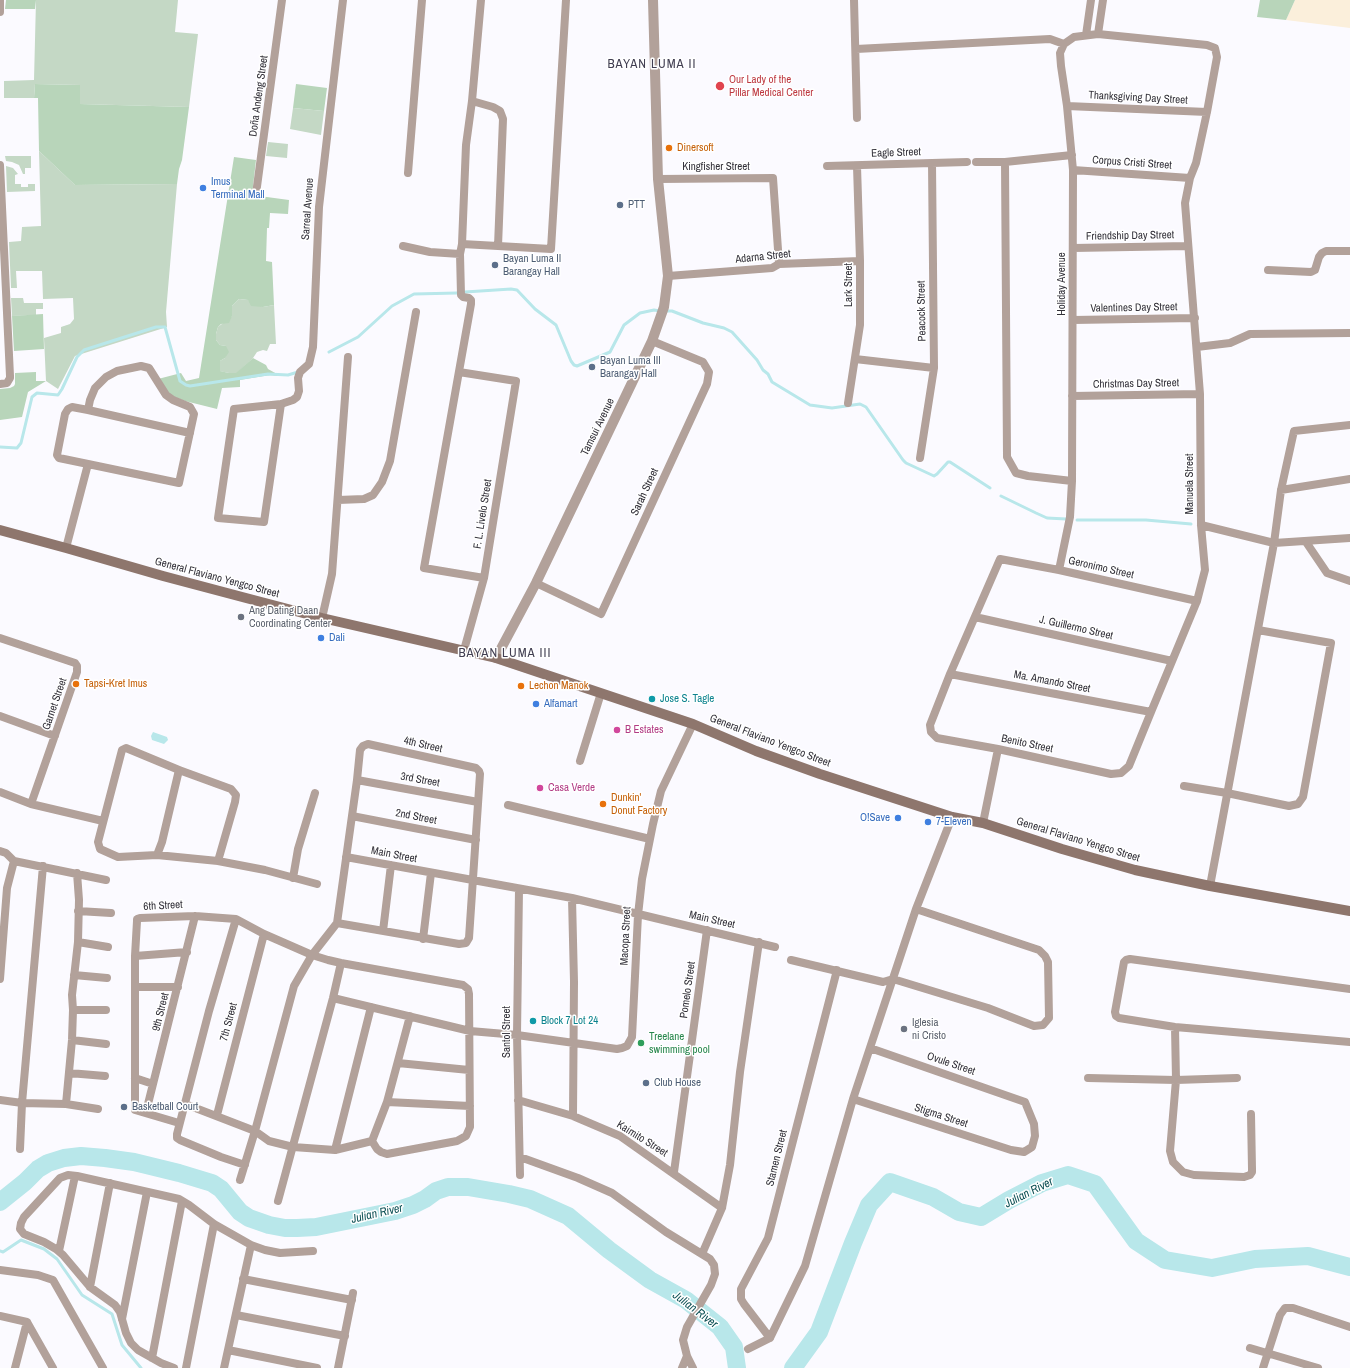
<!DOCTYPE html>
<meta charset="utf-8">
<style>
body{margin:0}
canvas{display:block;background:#fbfaff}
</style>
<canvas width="1350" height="1368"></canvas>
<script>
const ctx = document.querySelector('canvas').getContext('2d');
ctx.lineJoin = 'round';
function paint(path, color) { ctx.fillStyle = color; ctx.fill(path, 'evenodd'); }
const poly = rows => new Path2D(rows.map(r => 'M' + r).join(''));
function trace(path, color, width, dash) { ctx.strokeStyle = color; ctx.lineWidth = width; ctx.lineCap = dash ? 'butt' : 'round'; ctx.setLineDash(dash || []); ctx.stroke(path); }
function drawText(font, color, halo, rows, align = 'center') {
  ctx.font = font + ' "Archivo Narrow",sans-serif'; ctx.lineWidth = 3; ctx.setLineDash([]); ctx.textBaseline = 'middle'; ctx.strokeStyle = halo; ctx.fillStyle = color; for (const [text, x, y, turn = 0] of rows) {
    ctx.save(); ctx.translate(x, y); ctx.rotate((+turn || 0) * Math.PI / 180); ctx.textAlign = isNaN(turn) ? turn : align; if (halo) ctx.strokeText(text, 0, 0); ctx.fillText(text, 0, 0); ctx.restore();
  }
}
const industrial = poly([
 [1295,0,1350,0,1350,28,1286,20]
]);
const green = poly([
 [36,0,178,0,175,32,198,34,189,107,80,104,80,85,35,84,34,98,4,98,4,81,34,80],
 [293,108,324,111,321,135,290,129],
 [268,142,288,144,287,158,266,156],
 [39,151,75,185,177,184,166,312,167,327,75,356,58,389,46,381,44,338,61,333,61,327,70,324,74,319,73,298,43,299,42,271,16,271,17,288,11,288,9,242,21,241,22,227,41,226],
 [5,156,31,156,31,168,25,168,25,174,23,174,19,165,12,162,6,161],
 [6,166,13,168,18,174,15,175,15,184,21,184,21,187,28,187,28,184,35,184,35,191,7,192],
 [11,298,23,298,24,303,43,303,43,309,36,309,36,315,12,316],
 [239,299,248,300,263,307,274,305,276,344,270,344,267,351,263,350,257,352,253,358,237,373,229,373,219,371,220,361,225,358,226,346,220,345,216,340,216,334,218,327,232,316,232,306]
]);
const forest = poly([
 [6,0,36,0,35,9,5,9],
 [1260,0,1295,0,1286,20,1257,17],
 [35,84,80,85,80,104,189,107,182,160,179,169,177,184,75,185,39,151,38,98,34,98],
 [296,84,327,88,324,111,293,108],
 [234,157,256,160,252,195,289,200,288,214,270,213,269,228,267,228,266,261,272,262,274,305,263,307,251,306,248,300,239,299,232,306,232,316,229,323,221,324,218,327,216,334,216,340,220,345,226,346,229,352,225,358,220,361,220,371,229,373,236,373,253,358,266,365,268,369,277,374,278,376,270,375,240,380,240,387,222,388,217,409,185,401,167,394,158,379,181,373,186,381,199,378],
 [43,314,44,349,14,351,12,316],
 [36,372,36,381,46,381,28,392,22,417,0,420,0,389,10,388,14,386,15,384,15,373]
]);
const water = poly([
 [153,732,167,737,168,740,164,744,152,740,151,736]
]);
const stream = poly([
 [465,292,511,289,517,290,535,309,556,325,571,361,574,365,577,366,610,352,624,325,640,313,654,310,660,311],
 [665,311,672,311,703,323,724,328,732,332,757,360,763,370,768,374,772,382,810,405,832,408,860,404,866,407,903,460,906,463,934,476,937,474,948,462,950,462,990,488],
 [329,352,358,337,392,306,414,294,457,293],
 [0,447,17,448,21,443,32,397,37,393,58,395,62,389,77,357,84,350,156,327,165,327,180,381,186,385,190,386,268,374,288,375,298,372],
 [1001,496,1036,513,1047,518,1066,519],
 [1077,520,1146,520,1191,524],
 [0,1251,3,1252,21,1240,44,1249,57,1259,82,1295,112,1314,122,1345,141,1368]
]);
const river = poly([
 [0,1202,25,1182,38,1169,48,1163,64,1158,81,1156,105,1158,134,1162,179,1173,212,1183,221,1189,240,1212,249,1218,269,1225,285,1228,297,1228,316,1227,395,1211,413,1205,425,1199,436,1191,448,1187,468,1187,509,1194,530,1199,568,1216,609,1250,650,1280,686,1300,720,1327,734,1347,737,1368],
 [793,1368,819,1332,853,1243,869,1205,890,1182,933,1197,959,1212,981,1217,1009,1200,1042,1183,1068,1175,1095,1184,1136,1241,1165,1260,1212,1268,1255,1259,1308,1256,1350,1267]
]);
const minor = poly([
 [481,0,472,101,466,145,462,244,460,254,461,295,463,297,469,298,471,300,471,304,424,568,484,578],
 [854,0,857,118],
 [0,12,0,0],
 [1098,34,1103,0],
 [1086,35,1091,0],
 [856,49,1050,39,1064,44,1074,37,1098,34,1207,45,1215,48,1217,57,1207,112,1196,163,1190,178,1185,203,1200,394,1201,525,1205,570,1197,601,1151,712,1129,766,1121,773,1111,774,998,749,937,738,931,732,930,725,950,674,1000,559,1059,570,1197,601],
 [472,101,493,107,500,111,503,119,498,246,551,249,566,0],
 [1067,106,1207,112],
 [976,162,1005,162,1072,155],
 [1005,162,1007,457,1016,473,1028,476,1072,481,1073,170,1067,106,1061,66,1060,53,1064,44],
 [0,165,10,376,10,378,7,383,0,384],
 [827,166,967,162],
 [1073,170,1190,178],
 [408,173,422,0],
 [658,179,773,178,779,264],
 [256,194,282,0],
 [462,244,498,246],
 [403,246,430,252,460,254],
 [1073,248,1188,246],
 [1268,270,1311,272,1315,270,1319,257,1322,253,1326,251,1350,251],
 [668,276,772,268,779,264,860,261],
 [1073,320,1195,318],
 [1197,347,1230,343,1250,334,1350,333],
 [855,359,934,368],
 [459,372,516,381,484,578,464,650],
 [1072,396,1200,394],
 [848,403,860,325,860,261,857,166],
 [281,404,264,522,218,518,234,409,281,404,293,400,297,397,299,391,298,378,300,372,309,364,313,347,319,207,343,0],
 [920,458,934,368,932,163],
 [88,464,59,458,57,455,65,414,68,409,72,407,88,410,190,433],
 [1281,490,1350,479],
 [338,500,364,499,373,495,382,482,390,461,416,312],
 [1201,525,1274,543,1281,490,1294,431,1350,425],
 [1306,542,1327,573,1350,581],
 [66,548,88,464,179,483,194,414,190,407,173,400,166,395,149,368,141,366,117,371,106,377,95,388,90,400,88,410],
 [1059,570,1070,517,1072,481],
 [536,583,601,614,707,384,709,372,703,362,652,341],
 [975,617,1172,661],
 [322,618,332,574,348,357],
 [0,638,75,663,77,666,77,672,31,804],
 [950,674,1151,712],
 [0,716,55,736],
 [580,761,601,693],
 [357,780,478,802],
 [1184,786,1227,793,1289,806,1298,804,1303,797,1331,643,1258,630],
 [0,792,31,804,103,821],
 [508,805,650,839],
 [352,816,476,840],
 [983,823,998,749],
 [0,851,6,853,14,861,106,880],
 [157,855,162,842,179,770],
 [346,857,572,898,775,947],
 [218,861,235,802,236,795,231,789,179,770,126,748,122,750,98,842,100,849,118,857,157,855,218,861,265,870,317,884],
 [293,878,298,849,315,793],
 [1210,886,1274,543,1350,538],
 [519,889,517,1035,520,1175],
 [572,898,574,982,573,1116],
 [78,911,111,913],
 [236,919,209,1011,177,1134,177,1138,180,1140,221,1157,245,1165],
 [383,931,391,865],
 [423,939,431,873],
 [78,942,108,947],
 [135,956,187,952],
 [791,960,883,982,893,979],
 [74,975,107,978],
 [0,979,7,888,14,861],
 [893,979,988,1008,1034,1026,1043,1025,1049,1018,1048,962,1045,956,1039,950,916,909],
 [135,987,178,987],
 [1350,989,1130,959,1126,960,1124,962,1115,1012,1116,1016,1119,1018,1175,1027,1350,1042],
 [333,998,470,1031,517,1035,617,1049,622,1048,627,1046,632,1037,638,915,642,879,653,824,661,791,693,724],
 [73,1010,106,1010],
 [72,1040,106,1044],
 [398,1063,469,1070],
 [69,1073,105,1076],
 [135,1078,153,1084],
 [1088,1078,1176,1080,1175,1027],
 [1237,1078,1176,1080,1170,1151,1173,1162,1183,1172,1194,1175,1244,1177,1250,1175,1252,1172,1252,1169,1251,1114],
 [853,1099,1011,1150,1024,1152,1032,1147,1035,1136,1034,1124,1025,1102,870,1048],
 [0,1100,22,1103,66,1104,98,1109],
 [518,1100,573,1116,620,1136,722,1208],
 [387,1102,470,1106],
 [66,1104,72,1040,73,1010,72,995,78,942,79,900,77,873],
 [185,1104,255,1131,269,1141,293,1147,335,1150,372,1141,387,1102,410,1016],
 [146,1112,195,916],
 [217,1115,264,934],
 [179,1123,135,1110,135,956,137,921,137,919,140,918,195,916,236,919,264,934,312,955,328,960,341,963,463,985,468,989,469,994,470,1127,466,1136,457,1141,387,1154,381,1152,377,1149,372,1141],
 [20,1149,22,1103,43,866],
 [335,1150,371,1007],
 [520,1157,578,1178,612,1193,666,1232,710,1259,714,1265,715,1274,711,1285,687,1327,683,1340,687,1356,693,1368],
 [674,1172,707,930],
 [240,1180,255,1131,294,986,312,955,337,923,357,780,360,750,363,746,368,744,476,768,479,771,480,774,469,938,466,943,459,944,337,923],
 [278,1201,333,998,341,963],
 [59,1251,75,1176],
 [702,1254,722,1208,730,1165,740,1072,759,942],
 [0,1270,38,1275,53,1280,103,1368],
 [243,1279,352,1300],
 [90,1287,110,1183],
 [236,1315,345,1336],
 [0,1316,27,1322,53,1368],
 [122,1319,147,1192],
 [770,1338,744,1304,741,1299,741,1289,768,1238,837,970],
 [1250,1348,1318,1368],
 [748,1349,770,1338,805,1266,853,1099,916,909,952,817],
 [228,1350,317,1368],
 [152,1358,182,1201],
 [15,1368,27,1322],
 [174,1368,161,1363,138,1350,131,1343,126,1333,120,1312,115,1305,90,1287,63,1255,56,1249,44,1242,24,1234,20,1229,21,1223,24,1217,60,1178,68,1175,77,1176,179,1199,189,1205,214,1224,251,1245,265,1250,280,1253,313,1251],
 [186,1368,214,1224],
 [224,1368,251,1245],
 [338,1368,353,1293],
 [682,1368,687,1356],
 [1263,1368,1280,1315,1285,1308,1293,1308,1350,1327]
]);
const tertiary = poly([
 [496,658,536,583,652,341,664,307,668,276,658,179,653,0]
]);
const secondary = poly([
 [0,530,66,548,163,576,246,598,322,618,496,658,693,724,756,751,820,774,952,817,983,823,1062,849,1135,870,1210,886,1350,911]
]);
const markers = [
 [720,86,5,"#e0444e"],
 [669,148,4,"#e8710a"],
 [203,188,4,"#3f7fe0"],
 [620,205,4,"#5c6f8a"],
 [495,265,4,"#5c6f8a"],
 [592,367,4,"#5c6f8a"],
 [241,617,4,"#6b7280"],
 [321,638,4,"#3f7fe0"],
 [76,684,4,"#e8710a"],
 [521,686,4,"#e8710a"],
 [652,699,4,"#0f9aa8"],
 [536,704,4,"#3f7fe0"],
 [617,730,4,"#d1479c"],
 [540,788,4,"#d1479c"],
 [603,804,4,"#e8710a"],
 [898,818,4,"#3f7fe0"],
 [928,822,4,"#3f7fe0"],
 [533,1021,4,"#0f9aa8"],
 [904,1029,4,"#6b7280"],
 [641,1043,4,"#2e9e5b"],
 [646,1083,4,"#5c6f8a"],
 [124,1107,4,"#5c6f8a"]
];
const healthNames = [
 ["Our Lady of the",729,80],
 ["Pillar Medical Center",729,93]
];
const streetNames = [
 ["Doña Andeng Street",259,96,-82],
 ["Thanksgiving Day Street",1138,98,3],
 ["Eagle Street",896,153,-2],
 ["Corpus Cristi Street",1132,163,4],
 ["Kingfisher Street",716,167],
 ["Sarreal Avenue",308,209,-86],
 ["Friendship Day Street",1130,236,-1],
 ["Adarna Street",763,257,-6],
 ["Holiday Avenue",1062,284,-90],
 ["Lark Street",849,285,-90],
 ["Valentines Day Street",1134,308,-1],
 ["Peacock Street",922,311,-91],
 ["Christmas Day Street",1136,384,-1],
 ["Tamsui Avenue",598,427,-64],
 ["Manuela Street",1190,484,-90],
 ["Sarah Street",645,492,-65],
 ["F. L. Livelo Street",483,514,-81],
 ["Geronimo Street",1101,568,13],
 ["General Flaviano Yengco Street",217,578,15],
 ["J. Guillermo Street",1076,628,13],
 ["Ma. Amando Street",1052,682,11],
 ["Garnet Street",55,704,-71],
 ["General Flaviano Yengco Street",770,741,21],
 ["Benito Street",1027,744,12],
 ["4th Street",423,745,13],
 ["3rd Street",420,780,10],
 ["2nd Street",416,817,11],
 ["General Flaviano Yengco Street",1078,840,17],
 ["Main Street",394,855,11],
 ["6th Street",163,906,-3],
 ["Main Street",712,920,13],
 ["Macopa Street",626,936,-87],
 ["Pomelo Street",688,990,-82],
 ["9th Street",161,1012,-76],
 ["7th Street",229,1022,-75],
 ["Santol Street",507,1032,-90],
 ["Ovule Street",951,1064,19],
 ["Stigma Street",941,1116,18],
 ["Kaimito Street",642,1139,32],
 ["Stamen Street",777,1158,-76]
];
const foodNames = [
 ["Dinersoft",677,148],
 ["Tapsi-Kret Imus",84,684],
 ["Lechon Manok",529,686],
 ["Dunkin'",611,798],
 ["Donut Factory",611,811]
];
const shopNames = [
 ["Imus",211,182],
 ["Terminal Mall",211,195],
 ["Dali",329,638],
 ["Alfamart",544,704],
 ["O!Save",890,818,"right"],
 ["7-Eleven",936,822]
];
const serviceNames = [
 ["PTT",628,205],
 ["Bayan Luma II",503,259],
 ["Barangay Hall",503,272],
 ["Bayan Luma III",600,361],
 ["Barangay Hall",600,374],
 ["Club House",654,1083],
 ["Basketball Court",132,1107]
];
const worshipNames = [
 ["Ang Dating Daan",249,611],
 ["Coordinating Center",249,624],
 ["Iglesia",912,1023],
 ["ni Cristo",912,1036]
];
const cultureNames = [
 ["Jose S. Tagle",660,699],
 ["Block 7 Lot 24",541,1021]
];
const hotelNames = [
 ["B Estates",625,730],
 ["Casa Verde",548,788]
];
const leisureNames = [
 ["Treelane",649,1037],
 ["swimming pool",649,1050]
];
const waterNames = [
 ["Julian River",1029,1193,-27],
 ["Julian River",377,1214,-13],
 ["Julian River",695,1310,37]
];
const quarterNames = [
 ["BAYAN LUMA II",652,65],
 ["BAYAN LUMA III",505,654]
];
paint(industrial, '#fbefdb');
paint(green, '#c4d8c5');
paint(forest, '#b8d5ba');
paint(water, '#b8e7ea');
trace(stream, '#b8e7ea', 3);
trace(river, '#b8e7ea', 18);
trace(minor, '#b2a19a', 8);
trace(tertiary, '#b2a19a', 10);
trace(secondary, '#8e766d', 10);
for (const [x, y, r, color] of markers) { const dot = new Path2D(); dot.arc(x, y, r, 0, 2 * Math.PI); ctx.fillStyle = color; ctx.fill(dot); trace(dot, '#fff', 1.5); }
drawText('11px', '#be3a42', '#fff', healthNames, 'left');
drawText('11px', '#323039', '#fff', streetNames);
drawText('11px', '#c56008', '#fff', foodNames, 'left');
drawText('11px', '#366cbe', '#fff', shopNames, 'left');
drawText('11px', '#4e5e75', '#fff', serviceNames, 'left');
drawText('11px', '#5b616d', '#fff', worshipNames, 'left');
drawText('11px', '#0d838f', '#fff', cultureNames, 'left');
drawText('11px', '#b23c85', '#fff', hotelNames, 'left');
drawText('11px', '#27864d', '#fff', leisureNames, 'left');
drawText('italic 12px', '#0e5155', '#fff', waterNames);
ctx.letterSpacing = '1px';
drawText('13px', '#413e51', '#fff', quarterNames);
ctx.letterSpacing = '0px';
</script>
